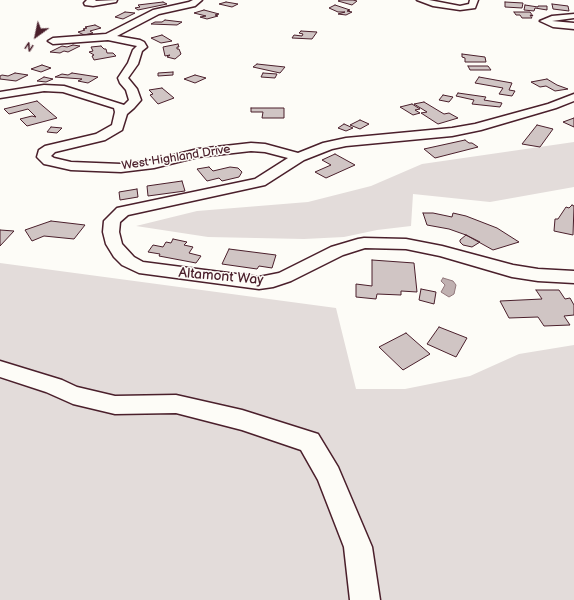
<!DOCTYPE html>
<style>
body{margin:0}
#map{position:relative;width:574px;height:600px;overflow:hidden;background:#fdfcf7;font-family:"Balsamiq Sans",sans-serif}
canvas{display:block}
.north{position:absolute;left:16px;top:16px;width:40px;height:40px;-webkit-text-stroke:3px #fdfcf7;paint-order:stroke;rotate:213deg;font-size:11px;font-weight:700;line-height:16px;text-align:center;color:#4a1f2b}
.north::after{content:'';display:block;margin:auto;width:14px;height:18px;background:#4a1f2b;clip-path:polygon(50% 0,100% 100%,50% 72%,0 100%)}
</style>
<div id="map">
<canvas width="574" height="600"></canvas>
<div class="north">N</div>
</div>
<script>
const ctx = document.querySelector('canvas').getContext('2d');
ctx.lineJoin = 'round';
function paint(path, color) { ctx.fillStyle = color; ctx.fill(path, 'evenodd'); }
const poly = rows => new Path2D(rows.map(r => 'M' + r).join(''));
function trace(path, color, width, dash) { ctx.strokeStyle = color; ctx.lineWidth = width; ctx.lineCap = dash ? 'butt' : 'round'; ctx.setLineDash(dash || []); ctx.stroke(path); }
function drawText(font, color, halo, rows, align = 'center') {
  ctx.font = font + ' "Balsamiq Sans",sans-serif'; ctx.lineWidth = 3; ctx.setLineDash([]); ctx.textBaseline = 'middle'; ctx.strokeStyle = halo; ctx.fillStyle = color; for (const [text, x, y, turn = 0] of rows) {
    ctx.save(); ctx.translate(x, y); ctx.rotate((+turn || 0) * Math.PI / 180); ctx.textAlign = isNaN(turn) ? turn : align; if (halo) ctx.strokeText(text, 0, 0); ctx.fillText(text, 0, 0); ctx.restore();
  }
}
const green = poly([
 [574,142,574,187,490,202,413,194,411,226,377,230,344,237,304,239,208,237,136,226,197,211,308,202,371,186,422,164],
 [0,263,336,308,356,389,405,389,470,376,519,354,574,345,574,600,0,600]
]);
const water = poly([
 [443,278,453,281,456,285,454,294,449,297,441,292,445,285,441,281,443,278]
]);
const building = poly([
 [340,0,353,0,357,1,352,5,338,1,340,0],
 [163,2,167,4,138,10,135,8,140,7,138,5,163,2],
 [226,2,238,4,232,7,219,4,226,2],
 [505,2,523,3,522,8,505,7,505,2],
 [552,4,568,6,569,11,553,9,552,4],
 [335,5,350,10,347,11,352,12,346,15,338,14,345,12,338,12,329,8,335,5],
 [525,5,538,7,538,6,547,6,547,10,535,8,534,11,524,10,525,5],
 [204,10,219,14,215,15,218,16,207,19,200,17,206,16,194,13,204,10],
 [125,12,135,13,123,19,115,17,125,12],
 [514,12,530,12,533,16,530,15,532,18,522,18,520,15,516,15,514,12],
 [165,20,182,22,177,25,151,24,155,22,162,22,165,20],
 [95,25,101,28,90,31,93,33,84,35,78,32,85,30,83,29,87,28,85,27,95,25],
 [301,31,317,32,312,39,292,38,294,35,302,36,303,34,299,33,301,31],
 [162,35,172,41,161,43,151,38,162,35],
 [178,44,179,47,177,47,177,49,179,49,181,54,175,59,167,57,170,55,165,56,163,47,178,44],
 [73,45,80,46,68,52,64,51,60,53,50,52,62,46,67,47,73,45],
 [101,46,104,49,106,49,107,53,113,53,116,56,94,60,92,56,94,55,89,52,93,51,91,47,101,46],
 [462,54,485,57,486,62,465,62,465,58,462,57,462,54],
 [257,64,285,67,280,73,253,67,257,64],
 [42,65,51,68,41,72,31,69,42,65],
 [468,66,488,66,491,70,470,70,468,66],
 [173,72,173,75,158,76,158,73,173,72],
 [15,73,28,75,16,81,0,79,0,76,2,75,8,76,15,73],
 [72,73,98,77,88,83,78,81,82,79,55,77,62,74,68,75,72,73],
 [263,73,277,74,275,78,261,77,263,73],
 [195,75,206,78,195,83,184,79,195,75],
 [44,77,53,79,46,82,37,81,44,77],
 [479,77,512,83,509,90,515,91,512,96,499,94,503,88,475,83,479,77],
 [547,79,557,85,568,89,555,91,546,86,540,87,531,82,547,79],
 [162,88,174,98,158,104,150,95,153,94,149,90,162,88],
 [458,93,486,97,484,100,502,103,500,107,472,104,474,100,456,96,458,93],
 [443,95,453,97,449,102,439,100,443,95],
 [37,101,57,118,27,126,20,119,32,116,36,117,28,109,9,114,4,109,37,101],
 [424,102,444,114,449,113,458,118,438,124,421,113,427,112,414,104,424,102],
 [412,104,420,109,415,110,420,113,413,115,400,107,412,104],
 [251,108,284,108,284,118,262,118,263,112,251,112,251,108],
 [574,118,574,127,563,122,574,118],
 [360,120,369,124,360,129,350,125,360,120],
 [344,124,353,128,346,131,338,128,344,124],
 [537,125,553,129,540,147,522,144,537,125],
 [51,127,62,128,57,133,47,132,51,127],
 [465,140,469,143,472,143,478,147,435,158,424,149,465,140],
 [335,154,355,165,326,178,315,172,331,165,322,160,335,154],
 [209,167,213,171,230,167,238,168,242,172,239,177,222,181,219,178,207,181,197,169,209,167],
 [182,181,185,191,148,196,147,186,182,181],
 [137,189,138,197,120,200,119,192,137,189],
 [572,205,574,206,573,235,554,231,555,219,558,219,566,207,569,208,572,205],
 [423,213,433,213,452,217,453,213,466,216,497,228,519,242,493,250,466,235,449,229,427,225,423,213],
 [51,221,85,225,74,239,44,236,32,241,25,230,51,221],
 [0,230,14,231,0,246,0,230],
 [466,235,480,242,472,247,463,245,460,242,460,240,466,235],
 [173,239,187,242,184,245,193,247,189,253,201,256,196,263,159,256,160,254,148,252,153,245,163,247,166,242,171,243,173,239],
 [229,249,276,255,272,268,259,266,257,269,222,264,229,249],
 [372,260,414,263,417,292,401,291,401,295,377,294,376,299,356,297,356,284,372,286,372,260],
 [421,289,436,292,434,304,419,300,421,289],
 [536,290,559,290,565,299,570,298,574,305,574,315,564,316,570,325,544,326,538,317,509,318,500,301,542,299,536,290],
 [439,327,467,338,456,357,427,344,439,327],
 [406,333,430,354,403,370,379,347,406,333]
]);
const minor = poly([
 [87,0,96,0,95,1,117,0,116,2,93,6,85,5,84,3,87,0],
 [193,0,202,0,195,6,159,14,117,36,140,40,144,42,147,47,142,51,138,64,128,78,137,89,141,100,134,108,127,114,122,130,105,140,55,152,51,156,54,158,71,162,121,164,154,160,198,149,251,143,265,144,298,153,323,143,346,138,452,128,475,124,548,104,574,94,574,101,556,108,481,130,452,136,346,146,332,149,304,160,265,185,128,215,120,222,119,232,122,244,134,257,143,262,259,277,279,273,331,247,358,239,364,238,406,239,442,246,513,265,538,269,574,271,574,283,538,281,512,277,440,256,406,249,365,248,343,255,291,281,273,287,259,289,139,273,122,265,114,257,106,244,103,232,104,221,117,208,255,179,288,158,265,152,251,151,198,157,154,168,121,172,71,170,49,165,44,164,37,157,39,150,45,146,96,134,112,125,115,112,114,108,63,92,44,91,0,98,0,92,44,85,64,86,124,105,129,100,126,90,120,83,118,78,128,63,133,50,137,46,108,40,53,44,48,41,53,38,106,34,153,10,189,2,193,0],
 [417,0,429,0,460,6,469,4,470,0,478,0,475,8,460,10,433,6,417,0],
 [574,14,574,18,552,21,574,23,574,29,553,27,540,21,552,16,574,14],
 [0,361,62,380,77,387,115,396,176,395,242,410,318,434,338,467,372,547,380,600,350,600,344,547,318,480,301,450,242,430,176,413,115,414,73,404,46,392,0,377,0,361]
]);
const farStreetnames = [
 ["West Highland Drive",176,158,-9]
];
const streetNames = [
 ["Altamont Way",221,277,5]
];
paint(green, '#e3dcda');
paint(water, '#c0b1b1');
trace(water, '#91777b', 1);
paint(building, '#d0c5c4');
trace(building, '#4a1f2b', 1);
trace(minor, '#4a1f2b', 3);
paint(minor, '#fdfcf7');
drawText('12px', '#4a1f2b', '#fdfcf7', farStreetnames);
drawText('14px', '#4a1f2b', '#fdfcf7', streetNames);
</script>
